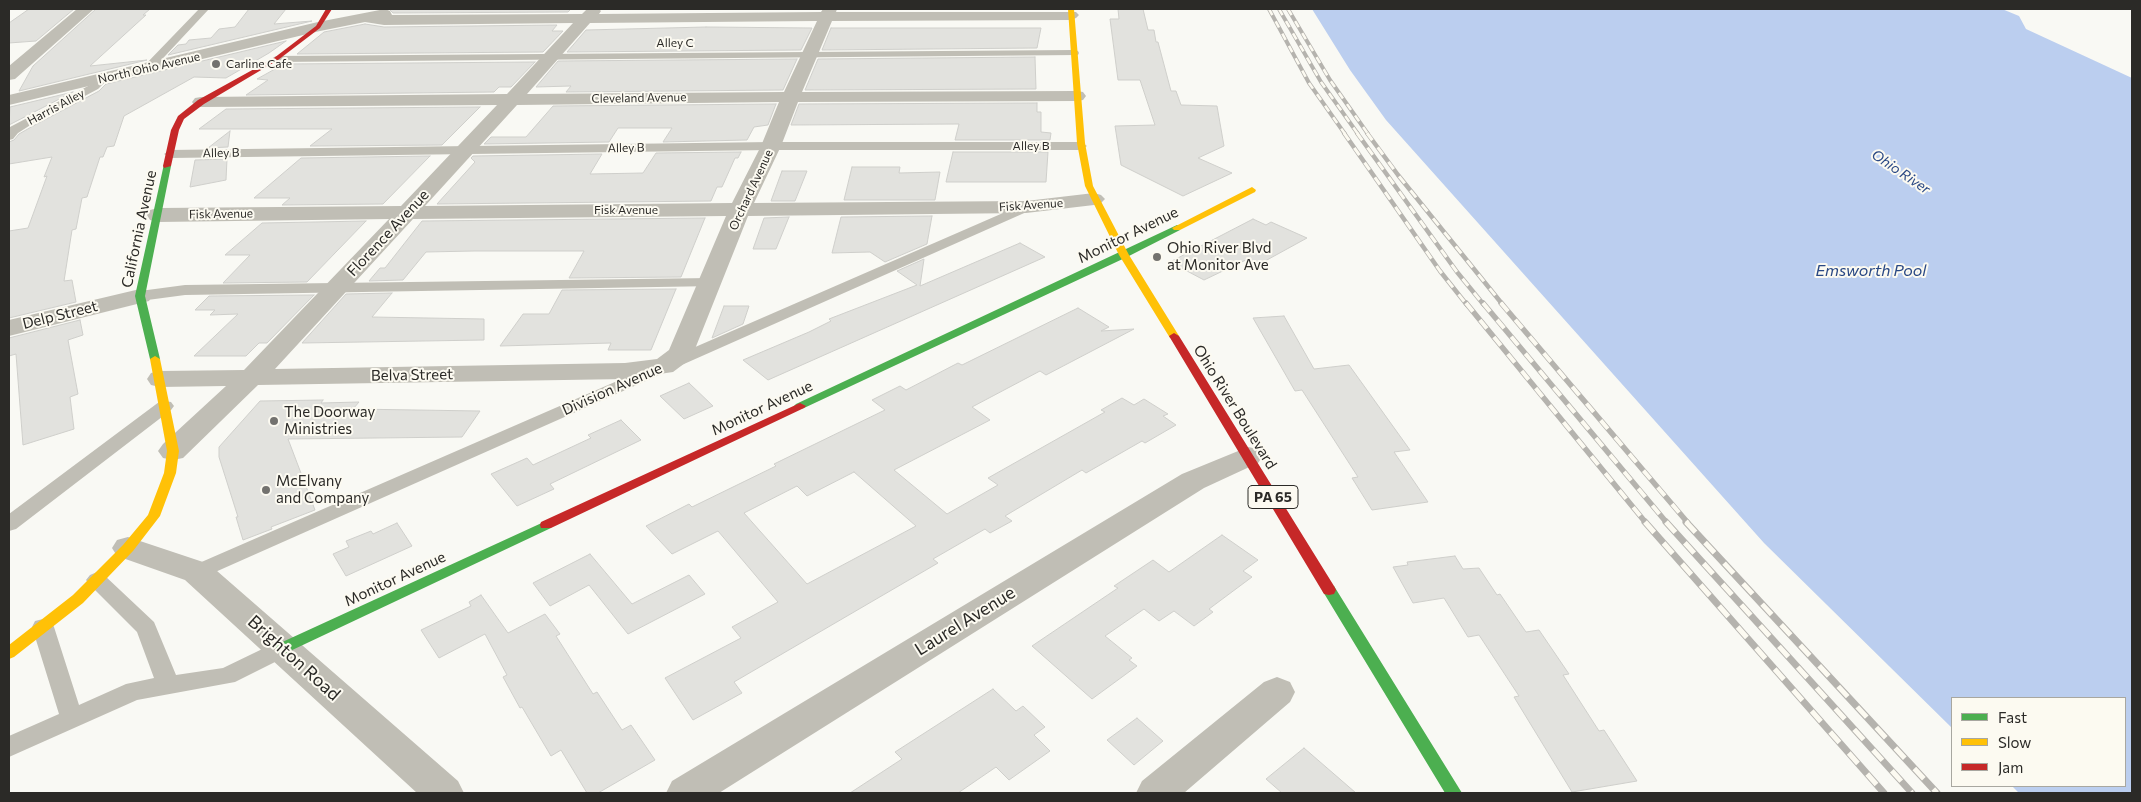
<!DOCTYPE html>
<style>
body{margin:0}
#map{position:relative;width:2141px;height:802px;overflow:hidden;background:#f9f9f4;font-family:Commissioner,sans-serif}
canvas{display:block}
.frame{position:absolute;inset:0;border:10px solid #2b2a27;pointer-events:none}
.legend{position:absolute;left:1951px;top:697px;width:175px;height:90px;box-sizing:border-box;background:#fcfaf1;border:1px solid #a8a7a0;margin:0;padding:6px 9px;list-style:none;font-size:15px;color:#2b2a27}
.legend li{display:flex;align-items:center;gap:10px;height:25px}
.legend b{width:25px;border:1px solid #a8a7a0}
</style>
<div id="map">
<canvas width="2141" height="802"></canvas>
<div class="frame"></div>
<ul class="legend">
<li><b style="height:6px;background:#4caf50"></b>Fast</li>
<li><b style="height:6px;background:#ffc107"></b>Slow</li>
<li><b style="height:6px;background:#c62828"></b>Jam</li>
</ul>
</div>
<script>
const ctx = document.querySelector('canvas').getContext('2d');
ctx.lineJoin = 'round';
function paint(path, color) { ctx.fillStyle = color; ctx.fill(path, 'evenodd'); }
const poly = rows => new Path2D(rows.map(r => 'M' + r).join(''));
function trace(path, color, width, dash) { ctx.strokeStyle = color; ctx.lineWidth = width; ctx.lineCap = dash ? 'butt' : 'round'; ctx.setLineDash(dash || []); ctx.stroke(path); }
function drawText(font, color, halo, rows, align = 'center') {
  ctx.font = font + ' Commissioner,sans-serif'; ctx.lineWidth = 4; ctx.setLineDash([]); ctx.textBaseline = 'middle'; ctx.strokeStyle = halo; ctx.fillStyle = color; for (const [text, x, y, turn = 0] of rows) {
    ctx.save(); ctx.translate(x, y); ctx.rotate((+turn || 0) * Math.PI / 180); ctx.textAlign = isNaN(turn) ? turn : align; if (halo) ctx.strokeText(text, 0, 0); ctx.fillText(text, 0, 0); ctx.restore();
  }
}
const water = poly([
 [1312,9,2002,9,2019,16,2026,29,2132,78,2132,793,2019,793,2012,786,2125,786,2125,698,1952,698,1952,728,1764,543,1386,120,1350,70]
]);
const building = poly([
 [29,9,74,9,36,41,9,43,9,23,29,9],
 [96,9,150,9,143,15,146,15,90,66,147,60,19,91,33,66,96,9],
 [249,9,286,9,274,24,312,21,168,55,178,45,186,44,189,40,211,38,219,29,235,27,249,9],
 [389,9,571,9,568,12,393,13,389,9],
 [1118,9,1143,9,1148,30,1154,30,1156,42,1158,42,1171,91,1176,91,1181,105,1217,106,1224,146,1198,158,1232,173,1183,196,1121,165,1115,126,1155,125,1140,80,1118,80,1110,19,1119,19,1118,9],
 [365,24,384,27,557,25,552,31,563,31,543,52,297,54,324,32,365,24],
 [706,27,812,28,801,50,567,52,586,30,706,27],
 [831,28,1041,28,1037,48,822,50,831,28],
 [286,41,269,53,226,78,194,77,124,116,114,146,107,147,103,157,100,157,87,197,82,198,76,229,72,230,64,281,72,280,76,302,9,318,9,231,28,228,47,176,44,177,52,157,9,164,9,142,14,140,19,134,33,126,99,91,106,84,286,41],
 [1035,57,1036,89,805,90,818,59,1035,57],
 [797,59,783,90,566,92,571,86,536,87,558,61,797,59],
 [535,62,511,87,499,87,494,92,246,95,268,80,257,79,284,64,535,62],
 [73,92,9,125,9,126,10,107,73,92],
 [1037,103,1037,112,1041,112,1041,132,1051,133,1050,140,955,140,959,124,791,125,799,104,1037,103],
 [776,104,768,125,754,127,747,140,663,142,672,128,618,128,609,142,484,144,491,137,526,137,553,106,776,104],
 [480,107,442,145,315,146,310,146,332,129,199,129,226,109,480,107],
 [230,131,228,147,208,148,230,131],
 [741,152,738,158,735,158,722,187,717,187,711,201,437,204,475,162,471,158,473,156,602,154,590,174,643,173,656,153,741,152],
 [953,152,1048,152,1046,182,946,182,953,152],
 [430,156,383,204,282,205,290,198,254,198,301,158,430,156],
 [227,159,226,180,190,187,195,160,227,159],
 [852,167,900,167,899,173,940,172,935,200,844,200,852,167],
 [782,171,807,171,795,201,771,201,782,171],
 [932,216,927,244,885,262,870,252,832,253,841,217,932,216],
 [789,217,776,249,753,249,764,218,789,217],
 [705,218,681,277,569,278,584,251,474,251,426,252,403,280,369,281,380,268,385,268,422,221,705,218],
 [1253,219,1266,225,1271,222,1307,238,1256,266,1250,258,1204,280,1170,262,1253,219],
 [366,221,307,282,223,283,250,255,225,255,262,223,366,221],
 [1020,243,1045,257,768,380,743,360,809,332,831,321,829,319,917,285,897,271,924,259,920,286,1020,243],
 [676,289,651,350,608,350,611,343,500,346,523,314,549,314,562,290,676,289],
 [392,293,372,317,484,319,484,340,302,343,346,294,392,293],
 [314,295,267,343,259,343,246,356,194,356,238,314,210,315,215,310,195,310,209,296,314,295],
 [724,306,749,306,743,324,712,338,724,306],
 [1078,308,1109,327,1101,331,1134,329,1046,375,1040,371,972,407,990,420,894,470,947,514,998,485,988,478,1105,412,1101,410,1122,398,1134,405,1144,399,1168,414,1163,416,1176,425,1145,443,1142,441,1086,473,1082,470,1005,516,1012,521,990,533,985,529,933,559,938,563,734,682,742,693,693,720,665,678,741,638,732,627,778,602,718,531,672,554,646,526,689,504,692,507,776,466,774,464,885,410,872,400,900,386,906,390,958,363,962,365,1078,308],
 [854,472,916,526,807,584,744,513,797,486,807,496,854,472],
 [1284,316,1314,369,1349,365,1410,450,1394,452,1428,502,1372,510,1352,478,1358,477,1302,390,1295,391,1253,318,1284,316],
 [80,320,83,335,68,340,78,394,70,397,74,429,23,445,16,354,9,356,9,338,80,320],
 [689,383,713,406,684,419,660,396,689,383],
 [323,400,321,403,359,402,353,409,480,411,462,437,288,439,315,510,271,527,272,529,243,540,236,517,238,517,219,457,219,447,260,401,323,400],
 [621,420,641,440,550,484,554,489,517,506,491,474,527,458,533,465,591,438,588,435,621,420],
 [397,523,412,546,346,576,333,554,349,547,346,541,371,531,373,534,397,523],
 [1222,535,1258,560,1243,571,1252,577,1209,609,1213,612,1194,626,1174,611,1159,621,1144,609,1105,636,1132,658,1129,660,1137,666,1092,699,1032,646,1118,588,1114,586,1153,560,1169,572,1222,535],
 [590,554,632,604,689,575,705,594,628,634,589,585,550,606,533,583,590,554],
 [1455,556,1463,569,1479,568,1497,595,1500,594,1526,632,1539,630,1569,674,1563,675,1599,731,1604,730,1637,781,1572,792,1514,697,1519,696,1479,635,1468,637,1444,598,1413,603,1393,567,1408,565,1407,562,1455,556],
 [481,595,508,633,545,614,560,634,556,636,593,694,597,692,622,730,631,725,655,760,598,793,587,793,561,750,551,756,522,707,520,708,503,677,507,675,485,634,439,658,421,630,471,606,469,602,481,595],
 [993,689,1016,711,1023,706,1045,727,1034,735,1050,751,1009,780,996,767,958,793,850,793,902,759,895,752,993,689],
 [1137,718,1163,741,1134,765,1107,740,1137,718],
 [1304,748,1356,793,1282,793,1266,779,1304,748]
]);
const lane = poly([
 [199,9,209,9,152,70,144,70,143,68,144,66,199,9],
 [1074,50,1078,51,1079,53,1078,55,276,62,271,59,276,56,1074,50],
 [103,75,109,78,98,89,32,124,18,133,13,139,9,140,10,127,90,85,99,76,103,75],
 [771,142,1081,142,1087,146,1081,150,771,150,170,158,164,154,170,150,771,142],
 [1026,203,1031,204,1033,207,1031,210,204,577,197,580,190,577,187,572,190,567,1026,203],
 [711,278,716,280,719,283,716,286,185,295,140,301,135,299,132,296,135,293,140,291,185,285,711,278],
 [165,401,171,402,174,406,171,410,16,529,9,531,9,514,159,402,165,401],
 [97,572,104,575,154,622,176,675,223,668,283,639,291,642,294,648,291,654,235,682,137,700,9,757,9,736,59,714,32,627,35,621,43,619,51,621,54,627,79,705,126,684,154,678,137,632,90,585,86,580,90,575,97,572]
]);
const street = poly([
 [77,9,94,9,15,79,9,80,9,66,77,9],
 [385,9,390,11,392,15,582,14,587,9,599,9,601,11,599,14,821,12,823,9,837,9,836,12,1076,12,1079,15,1076,18,1071,20,832,21,802,92,1077,91,1083,92,1086,96,1083,100,1077,101,798,102,781,146,754,203,1026,201,1094,193,1101,195,1105,199,1101,203,1094,205,1026,213,748,216,693,354,689,360,673,372,625,379,258,385,183,458,173,460,163,458,158,451,163,444,226,386,160,387,151,385,147,379,151,373,160,371,244,370,389,219,158,222,150,220,147,215,150,210,158,208,401,206,497,105,201,107,195,106,192,102,195,98,201,97,507,94,573,23,384,25,365,22,320,31,9,105,9,95,318,22,385,9],
 [817,21,784,92,527,94,590,23,817,21],
 [779,102,761,146,732,203,425,206,517,105,779,102],
 [726,216,669,350,657,359,625,363,275,369,413,219,726,216],
 [140,289,149,291,152,296,149,301,9,336,9,320,140,289],
 [1248,447,1258,449,1263,456,1258,463,1204,488,719,793,666,793,672,781,1182,474,1248,447],
 [128,537,209,564,458,781,464,793,417,793,185,580,117,556,112,548,117,540,128,537],
 [1277,677,1290,682,1295,692,1290,702,1184,793,1136,793,1142,781,1264,682,1277,677]
]);
const fast = poly([
 [164,164,171,166,145,296,160,359,155,362,150,359,135,296,164,164],
 [1177,225,1180,226,1180,230,1127,257,804,408,800,409,794,406,796,404,1177,225],
 [546,521,551,522,552,525,551,528,288,652,283,654,278,652,276,648,278,644,546,521],
 [1329,585,1334,586,1462,793,1445,793,1322,590,1324,586,1329,585]
]);
const slow = poly([
 [1068,9,1074,9,1085,143,1093,186,1129,255,1179,336,1178,338,1170,338,1119,255,1085,186,1077,143,1068,9],
 [1252,187,1256,190,1255,192,1180,230,1174,230,1172,228,1252,187],
 [155,356,160,359,179,451,176,473,160,516,133,551,83,603,14,657,9,659,9,645,73,595,123,545,148,515,164,473,167,451,150,359,155,356]
]);
const jam = poly([
 [326,9,332,9,320,28,278,60,204,104,184,119,179,130,171,166,164,168,163,166,171,130,178,116,198,100,274,58,316,26,326,9],
 [1174,333,1179,336,1334,586,1336,590,1334,594,1329,595,1324,594,1169,336,1174,333],
 [800,403,806,406,804,408,551,528,541,528,540,525,541,522,800,403]
]);
const railFar3 = poly([
 [1269,9,1309,83,1345,134],
 [1279,9,1321,82,1358,134],
 [1288,9,1330,80,1368,134]
]);
const railFar2 = poly([
 [1344,133,1440,271,1467,305],
 [1357,133,1457,272,1484,305],
 [1367,133,1398,175,1503,305]
]);
const railFar1 = poly([
 [1466,303,1646,523],
 [1483,303,1667,523],
 [1501,303,1688,523]
]);
const rail = poly([
 [1645,522,1884,793],
 [1666,522,1912,793],
 [1686,522,1937,793]
]);
const markers = [
 [216,64,5,"#73726f"],
 [1157,257,5,"#73726f"],
 [274,421,5,"#73726f"],
 [266,490,5,"#73726f"]
];
const farStreetnames = [
 ["Alley C",675,43],
 ["North Ohio Avenue",149,68,-13],
 ["Cleveland Avenue",639,98,-1],
 ["Harris Alley",56,107,-28],
 ["Alley B",1031,146],
 ["Alley B",626,148,-1],
 ["Alley B",221,153,-1],
 ["Orchard Avenue",751,190,-65],
 ["Fisk Avenue",1031,205,-4],
 ["Fisk Avenue",626,210],
 ["Fisk Avenue",221,214,-1]
];
const farPoinames = [
 ["Carline Cafe",226,64]
];
const farWaternames = [
 ["Ohio River",1901,172,34]
];
const shields = [
 [1273,497,50]
];
const shieldNames = [
 ["PA 65",1273,497]
];
const streetNames = [
 ["California Avenue",139,229,-78],
 ["Florence Avenue",388,233,-47],
 ["Monitor Avenue",1128,235,-26],
 ["Delp Street",60,315,-14],
 ["Belva Street",412,375,-1],
 ["Division Avenue",612,389,-24],
 ["Ohio River Boulevard",1235,407,58],
 ["Monitor Avenue",762,408,-25],
 ["Monitor Avenue",395,579,-25]
];
const poiNames = [
 ["Ohio River Blvd",1167,248],
 ["at Monitor Ave",1167,265],
 ["The Doorway",284,412],
 ["Ministries",284,429],
 ["McElvany",276,481],
 ["and Company",276,498]
];
const waterNames = [
 ["Emsworth Pool",1871,271]
];
const nearStreetnames = [
 ["Laurel Avenue",965,621,-32],
 ["Brighton Road",294,658,42]
];
paint(water, '#bbceef');
paint(building, '#e2e2de');
trace(building, '#cfcfcb', 1);
paint(lane, '#c0beb5');
paint(street, '#c0beb5');
paint(fast, '#4caf50');
paint(slow, '#ffc107');
paint(jam, '#c62828');
trace(railFar3, '#b5b3ae', 4);
trace(railFar2, '#b5b3ae', 4.5);
trace(railFar1, '#b5b3ae', 5.5);
trace(rail, '#b5b3ae', 7);
trace(railFar3, '#fcfaf1', 2.5, [7]);
trace(railFar2, '#fcfaf1', 3, [9]);
trace(railFar1, '#fcfaf1', 4, [11]);
trace(rail, '#fcfaf1', 5, [14]);
for (const [x, y, r, color] of markers) { const dot = new Path2D(); dot.arc(x, y, r, 0, 2 * Math.PI); ctx.fillStyle = color; ctx.fill(dot); trace(dot, '#fcfaf1', 2); }
drawText('12px', '#2b2a27', '#fcfaf1', farStreetnames);
drawText('12px', '#2b2a27', '#fcfaf1', farPoinames, 'left');
drawText('italic 14px', '#294884', '#fcfaf1', farWaternames);
for (const [x, y, w] of shields) { const box = new Path2D(); box.roundRect(x - w / 2, y - 11.5, w, 23, 4); ctx.fillStyle = '#fcfaf1'; ctx.fill(box); trace(box, '#2b2a27', 1); }
drawText('bold 14px', '#2b2a27', null, shieldNames);
drawText('15px', '#2b2a27', '#fcfaf1', streetNames);
drawText('15px', '#2b2a27', '#fcfaf1', poiNames, 'left');
drawText('italic 16px', '#294884', '#fcfaf1', waterNames);
drawText('18px', '#2b2a27', '#fcfaf1', nearStreetnames);
</script>
